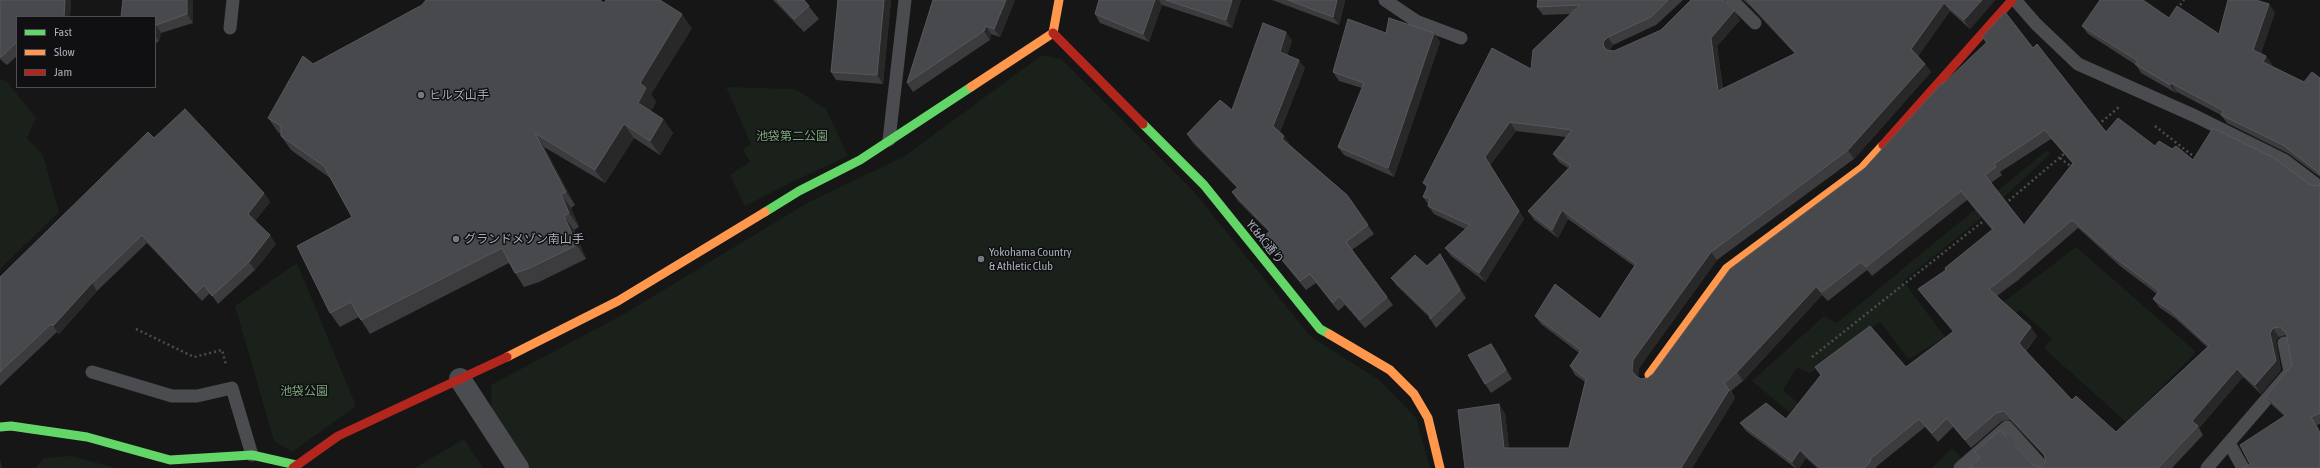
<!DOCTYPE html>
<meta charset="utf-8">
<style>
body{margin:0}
#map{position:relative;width:2320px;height:468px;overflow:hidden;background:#161616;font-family:"Asap Condensed",sans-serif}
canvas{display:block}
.legend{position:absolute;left:16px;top:16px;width:140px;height:72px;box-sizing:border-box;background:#101012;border:1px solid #4c4f55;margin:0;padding:5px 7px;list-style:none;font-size:12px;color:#a6adb9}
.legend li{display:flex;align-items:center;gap:8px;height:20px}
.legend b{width:20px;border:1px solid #4c4f55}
</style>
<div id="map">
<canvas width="2320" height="468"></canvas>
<ul class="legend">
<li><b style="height:5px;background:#63d668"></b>Fast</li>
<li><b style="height:5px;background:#ff974d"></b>Slow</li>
<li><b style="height:5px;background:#b3261e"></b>Jam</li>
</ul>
</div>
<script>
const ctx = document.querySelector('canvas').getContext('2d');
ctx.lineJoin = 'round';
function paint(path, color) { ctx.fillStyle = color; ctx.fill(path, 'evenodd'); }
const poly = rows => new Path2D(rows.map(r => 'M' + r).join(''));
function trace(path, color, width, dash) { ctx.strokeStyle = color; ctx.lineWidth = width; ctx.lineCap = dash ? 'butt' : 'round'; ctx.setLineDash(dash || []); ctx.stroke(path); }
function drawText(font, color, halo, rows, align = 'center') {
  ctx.font = font + ' "Asap Condensed","Noto Sans JP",sans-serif'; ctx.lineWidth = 3; ctx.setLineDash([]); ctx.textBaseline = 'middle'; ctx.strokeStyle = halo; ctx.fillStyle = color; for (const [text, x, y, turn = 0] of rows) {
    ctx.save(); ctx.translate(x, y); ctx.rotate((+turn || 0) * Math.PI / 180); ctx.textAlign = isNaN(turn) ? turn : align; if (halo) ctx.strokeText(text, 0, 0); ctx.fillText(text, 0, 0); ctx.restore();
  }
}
const green = poly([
 [1042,55,1061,59,1195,193,1310,336,1379,380,1416,418,1430,468,530,468,492,411,491,385,624,314,807,203,905,156],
 [0,79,7,82,36,118,27,138,43,155,59,212,0,269],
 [726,87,795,89,826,109,848,156,794,181,745,206,730,175,750,162,743,150,751,144],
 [2046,151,2051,153,1986,214,1903,281,1945,337,1909,359,1880,322,1810,373,1797,367,1783,390,1798,403,1789,412,1752,381,1824,316,1837,323],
 [2076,247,2196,352,2127,423,2044,348,2052,338,2020,310,1980,342,1968,329],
 [297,263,356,406,292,452,274,441,235,306],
 [464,439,483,468,415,468],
 [1952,448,1961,457,1958,468,1932,468],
 [71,456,116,468,35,468,44,458]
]);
const path = poly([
 [2177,9,2184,0],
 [2098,125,2119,107],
 [2155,126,2197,159],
 [2060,158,2073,168],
 [2005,204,2065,153],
 [136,329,194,357,222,350,226,365],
 [1812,357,1986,219]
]);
const lane = poly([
 [1385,0,1416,21,1461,38],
 [1732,0,1755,23],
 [2015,0,2036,24,2078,64,2195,116,2284,160,2320,187],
 [230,28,233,0],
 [889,140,905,0],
 [92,372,172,396,197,396,232,388,252,455],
 [2229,443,2243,468],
 [1960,468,2007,427,2044,468],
 [2207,468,2290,372,2284,343]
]);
const street = poly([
 [460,379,518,468]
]);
const fast = poly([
 [1143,124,1204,185,1320,329,1329,334],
 [765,212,799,191,860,160,971,87],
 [0,427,11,426,87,437,170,460,252,455,296,465]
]);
const slow = poly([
 [971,87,1053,33,1059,0],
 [1329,334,1390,370,1414,394,1428,418,1440,468],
 [507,357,618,301,765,212],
 [1649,375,1727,268,1862,168,1883,145]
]);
const jam = poly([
 [1053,33,1143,124],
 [1883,145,2012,0],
 [293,468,338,436,507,357]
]);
const wall = poly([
 [0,0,71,0,70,17,17,17,17,56,7,65,0,59],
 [123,0,193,0,193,23,161,33,159,41,155,44,155,17],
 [773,0,804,0,819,19,804,32],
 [838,0,891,0,883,84,836,80,831,72],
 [933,0,1015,0,1000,37,991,34,990,40,913,92,907,83],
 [1099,0,1241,0,1232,28,1162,5,1149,42,1100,23,1095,14],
 [1272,0,1344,0,1345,1,1339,25],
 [1538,0,1683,0,1656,25,1613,45,1609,51,1614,51,1734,11,1740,20,1717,46,1723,89,1795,54,1751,7,1743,0,1995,0,1970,29,1950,11,1918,56,1925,64,1931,72,1854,159,1717,260,1639,368,1638,377,1641,379,1648,378,1653,374,1865,168,1943,84,1986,43,1982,37,2033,48,2106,132,2155,146,2172,149,2193,160,2310,185,2318,186,2320,183,2320,424,2317,425,2320,431,2320,468,2250,464,2284,416,2272,405,2266,396,2292,365,2286,335,2279,337,2276,341,2281,370,2261,394,2243,377,2199,428,2203,435,2172,468,1969,468,1980,458,1975,452,2040,467,2046,462,2045,457,2010,420,2002,421,1971,448,1953,427,1938,442,1925,427,1876,467,1876,468,1817,468,1806,458,1799,468,1795,468,1746,431,1740,423,1786,419,1821,375,1815,367,1906,367,1953,332,1924,297,1918,289,1946,270,1992,230,1967,200,1872,276,1867,270,1828,301,1822,295,1743,381,1731,391,1735,398,1692,468,1465,468,1505,413,1509,448,1569,448,1585,382,1575,375,1570,366,1579,353,1541,324,1535,316,1600,319,1634,266,1568,219,1558,238,1534,220,1528,211,1568,168,1559,162,1553,154,1566,137,1516,131,1490,165,1524,219,1485,282,1451,256,1445,248,1465,229,1434,214,1428,206,1428,204,1423,197,1427,188,1423,183,1531,69,1570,14,1543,15,1537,7],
 [2051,139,2073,164,2024,225,1991,183,2002,175,2000,172],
 [2078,228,2120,266,2157,294,2153,299,2159,307,2176,319,2207,347,2116,432,2072,400,2026,351,2037,336,1997,296,2017,281],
 [604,3,692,28,651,94,656,102,651,111,663,119,673,133,660,155,634,138,605,183,544,147,575,205,571,208,579,227,574,230,586,259,539,282,524,287,515,273,509,263,370,334,359,317,340,327,330,313,352,217,330,178,291,150,281,136,281,134,278,132,268,118,313,64],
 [2275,12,2261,53,2272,64,2271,66,2304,82,2320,78,2320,177,2289,154,2227,123,2221,115,2177,92,2176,93,2141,73,2136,65,2088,34,2082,26,2169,18,2219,34],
 [1386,33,1434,33,1440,42,1394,177,1344,155,1338,147,1362,88,1339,81,1333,72],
 [1292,40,1287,55,1305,68,1280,132,1290,145,1347,195,1374,234,1352,250,1393,305,1365,328,1345,305,1338,311,1316,283,1306,290,1269,245,1263,237,1269,232,1238,201,1232,192,1237,188,1193,143,1187,134,1232,110],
 [154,138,264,193,270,202,255,221,276,244,255,270,218,304,210,293,202,301,147,243,97,291,59,334,57,332,0,386,0,277],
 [1446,262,1466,298,1436,328,1430,319,1430,318,1397,286,1391,278,1427,266],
 [1491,344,1497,352,1512,379,1491,393,1485,384]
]);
const shadedWall = poly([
 [65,0,71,0,70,17,64,17],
 [187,0,193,0,193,23,187,14],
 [884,0,891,0,883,84,877,75],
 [1006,0,1015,0,1000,37,994,29],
 [1155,0,1159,0,1162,5,1149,42,1143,34],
 [1232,0,1241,0,1232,28,1226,20],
 [1337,0,1344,0,1345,1,1339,25,1333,17],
 [1982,0,1995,0,1970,29,1964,20],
 [1944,3,1950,11,1917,58,1911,49],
 [2269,4,2275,12,2259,59,2253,50],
 [1734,11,1740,20,1717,46,1724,100,1718,91,1711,38],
 [682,14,692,28,651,94,656,102,648,117,638,103,640,83],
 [156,25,161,33,159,41,155,36],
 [986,26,991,34,990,40,984,31],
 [1286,32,1292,40,1286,61,1280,52],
 [1434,33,1440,42,1394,177,1388,168],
 [1608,37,1613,45,1609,51,1610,56,1604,47,1603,42],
 [2266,56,2272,64,2269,71,2263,62],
 [1299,60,1305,68,1279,134,1273,126],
 [1925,64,1931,72,1854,159,1848,150],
 [2171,83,2177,92,2176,93,2170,85],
 [663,119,673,133,660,155,650,141],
 [1510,122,1516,131,1490,165,1524,219,1485,282,1479,273,1485,157],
 [624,124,634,138,605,183,595,170],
 [535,133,544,147,575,205,566,192],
 [1284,136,1290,144,1288,147,1282,139],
 [264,193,270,202,254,222,248,214],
 [561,194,571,208,579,227,569,213],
 [1562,210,1568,219,1558,238,1552,230],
 [564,216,574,230,586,259,577,245],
 [270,235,276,244,255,270,249,262],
 [1711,252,1717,260,1639,368,1637,380,1632,371,1633,360],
 [1440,254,1446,262,1466,298,1460,290],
 [92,283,97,291,59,334,53,326],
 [1816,287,1822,295,1743,381,1737,372],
 [2031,327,2037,336,2025,351,2019,343],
 [2273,328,2279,337,2276,341,2281,370,2261,394,2255,385,2270,333],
 [1491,344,1497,352,1512,379,1506,370],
 [2237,369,2243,377,2199,428,2192,421],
 [1729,390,1735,398,1692,468,1681,468],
 [1499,404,1505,413,1510,456,1504,448],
 [2311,417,2320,431,2320,433],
 [1800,450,1806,458,1799,468,1796,468,1792,462],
 [0,460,2,468,0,468]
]);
const building = poly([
 [0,0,65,0,64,17,17,17,17,42,1,57,0,56,0,0],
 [123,0,187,0,187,14,156,25,155,26,155,17,121,17,123,0],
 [426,0,600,0,604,3,606,0,660,0,682,14,640,83,646,88,638,103,663,119,650,141,624,124,595,170,535,133,566,192,561,194,569,213,564,216,577,245,530,268,515,273,502,248,361,320,351,302,330,313,297,246,352,217,324,166,281,136,281,126,268,118,303,56,313,64,422,5,426,0],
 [777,0,804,0,809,6,794,19,777,0],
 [838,0,884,0,877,75,831,72,838,0],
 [933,0,1006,0,994,29,986,26,984,31,907,83,933,0],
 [1099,0,1155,0,1143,34,1095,14,1099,0],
 [1166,0,1232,0,1226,20,1166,0],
 [1288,0,1337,0,1333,17,1288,0],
 [1538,0,1668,0,1651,17,1608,37,1603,42,1604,47,1607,50,1614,51,1661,30,1691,0,1724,0,1734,11,1711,38,1718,91,1796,53,1747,0,1982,0,1964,20,1944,3,1911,49,1925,64,1848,150,1711,252,1633,360,1632,371,1636,376,1641,379,1648,378,1653,374,1730,269,1865,168,1942,83,1943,84,1987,42,1982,37,2005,12,2033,48,2037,44,2106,132,2118,118,2155,146,2159,141,2172,149,2176,146,2193,160,2213,128,2274,158,2310,185,2318,186,2320,183,2320,413,2311,417,2320,433,2320,468,2243,468,2250,464,2240,445,2286,415,2266,396,2292,365,2286,333,2280,327,2273,328,2270,333,2276,361,2255,385,2237,369,2192,421,2198,426,2158,468,1969,468,1980,458,1975,452,2000,430,2033,465,2040,467,2046,462,2044,454,2004,411,1996,413,1965,440,1947,418,1932,433,1919,419,1870,459,1871,461,1864,468,1820,468,1800,450,1792,462,1740,423,1766,403,1786,419,1821,375,1815,367,1870,326,1906,367,1954,331,1918,289,1946,270,1945,268,1993,229,1961,191,1866,267,1861,262,1822,292,1816,287,1737,372,1724,383,1729,390,1681,468,1465,468,1458,410,1499,404,1504,448,1569,448,1586,379,1570,366,1581,350,1535,316,1555,284,1600,319,1636,264,1562,210,1552,230,1528,211,1571,166,1553,154,1572,130,1510,122,1485,157,1519,211,1479,273,1445,248,1470,225,1428,206,1430,198,1423,197,1428,185,1423,183,1492,48,1531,69,1533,50,1580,5,1537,7,1538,0],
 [2045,130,2073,163,2024,225,1985,175,1996,167,1994,164,2045,130],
 [2072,220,2114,257,2159,291,2153,299,2170,310,2209,346,2116,432,2076,396,2072,400,2023,348,2019,343,2031,327,1989,289,2011,272,2072,220],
 [2100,0,2143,0,2169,18,2177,6,2219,34,2228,0,2256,0,2269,4,2253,50,2266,56,2263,62,2304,82,2312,72,2320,78,2320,175,2319,173,2283,145,2221,115,2224,111,2171,83,2170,85,2135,64,2138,61,2082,26,2100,0],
 [1389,18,1434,33,1388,168,1338,147,1364,83,1333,72,1348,19,1386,33,1389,18],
 [1263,23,1286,32,1280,52,1299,60,1273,126,1284,136,1282,139,1347,195,1368,225,1346,242,1387,297,1360,320,1339,296,1333,303,1310,274,1300,281,1263,237,1270,231,1232,192,1238,187,1187,134,1220,100,1232,110,1263,23],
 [185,109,264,193,248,214,270,235,249,262,212,296,204,285,196,293,142,235,92,283,53,326,51,324,0,372,0,277,148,132,154,138,185,109],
 [1440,254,1460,290,1430,319,1430,315,1391,278,1415,255,1427,266,1440,254],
 [1491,344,1506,370,1485,384,1468,355,1491,344]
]);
const markers = [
 [421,95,4,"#747880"],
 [456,239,4,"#747880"],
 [981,259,4,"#747880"]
];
const poiNames = [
 ["ヒルズ山手",429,95],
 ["グランドメゾン南山手",464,239],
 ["Yokohama Country",989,252],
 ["& Athletic Club",989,266]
];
const parkNames = [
 ["池袋第二公園",792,136],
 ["池袋公園",304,391]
];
const streetNames = [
 ["YC&AC通り",1265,242,51]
];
paint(green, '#1a211a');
trace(path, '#4c4d51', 2.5, [2, 3]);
trace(lane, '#4a4c4f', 13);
trace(street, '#4a4c4f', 22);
trace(fast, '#63d668', 9);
trace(slow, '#ff974d', 9);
trace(jam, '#b3261e', 9);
paint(wall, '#3c3c3f');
paint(shadedWall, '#282829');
paint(building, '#47494c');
trace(building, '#56585d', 1);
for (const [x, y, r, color] of markers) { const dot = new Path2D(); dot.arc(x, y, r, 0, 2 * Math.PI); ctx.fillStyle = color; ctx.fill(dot); trace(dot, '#101012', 1.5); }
drawText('12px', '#a6adb9', '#101012', poiNames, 'left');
drawText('12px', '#7ba67b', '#101012', parkNames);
drawText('12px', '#a6adb9', '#101012', streetNames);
</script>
